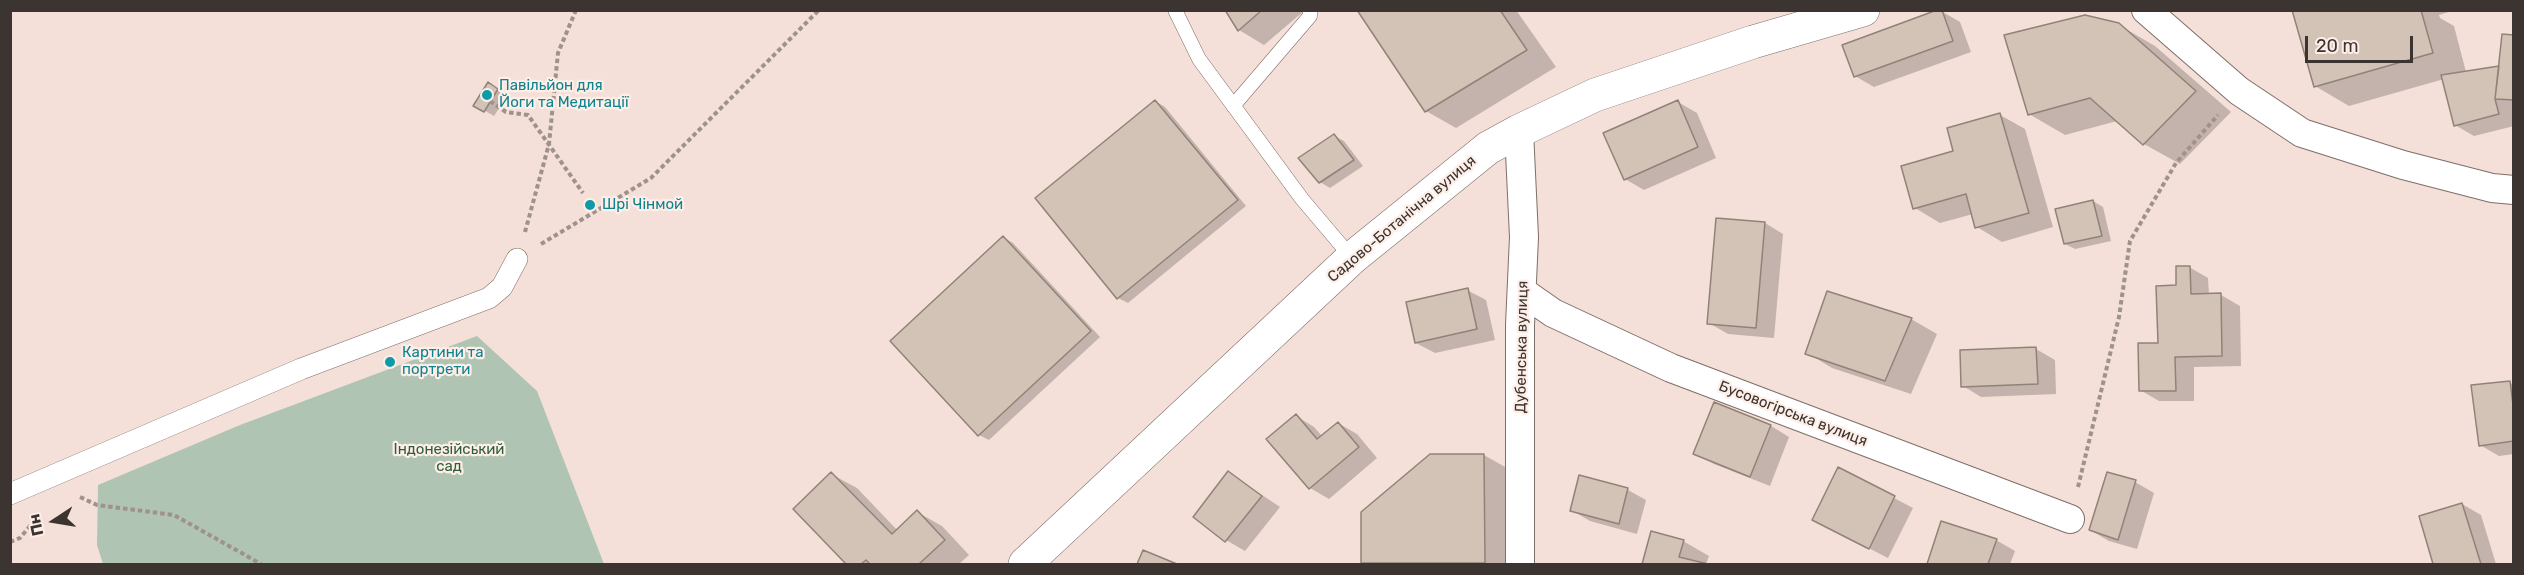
<!DOCTYPE html>
<meta charset="utf-8">
<style>
body{margin:0}
#map{position:relative;width:2524px;height:575px;overflow:hidden;background:#f4e0d8;font-family:Rubik,sans-serif}
canvas{display:block}
.frame{position:absolute;inset:0;border:12px solid #3b3430;pointer-events:none}
.north{position:absolute;left:24px;top:491px;width:60px;height:60px;-webkit-text-stroke:4px #feeee8;paint-order:stroke;rotate:258deg;font-size:16px;font-weight:700;line-height:24px;text-align:center;color:#3b3430}
.north::after{content:'';display:block;margin:auto;width:21px;height:27px;background:#3b3430;clip-path:polygon(50% 0,100% 100%,50% 72%,0 100%)}
.scale{position:absolute;left:2305px;top:36px;width:108px;height:27px;box-sizing:border-box;border:3px solid #3b3430;border-top:0;padding-left:8px;font-size:18px;line-height:21px;white-space:nowrap;color:#3b3430;-webkit-text-stroke:4px #feeee8;paint-order:stroke}
</style>
<div id="map">
<canvas width="2524" height="575"></canvas>
<div class="frame"></div>
<div class="north">Пн</div>
<div class="scale">20 m</div>
</div>
<script>
const ctx = document.querySelector('canvas').getContext('2d');
ctx.lineJoin = 'round';
function paint(path, color) { ctx.fillStyle = color; ctx.fill(path, 'evenodd'); }
const poly = rows => new Path2D(rows.map(r => 'M' + r).join(''));
function trace(path, color, width, dash) { ctx.strokeStyle = color; ctx.lineWidth = width; ctx.lineCap = dash ? 'butt' : 'round'; ctx.setLineDash(dash || []); ctx.stroke(path); }
function drawText(font, color, halo, rows, align = 'center') {
  ctx.font = font + ' Rubik,sans-serif'; ctx.lineWidth = 4.5; ctx.setLineDash([]); ctx.textBaseline = 'middle'; ctx.strokeStyle = halo; ctx.fillStyle = color; for (const [text, x, y, turn = 0] of rows) {
    ctx.save(); ctx.translate(x, y); ctx.rotate((+turn || 0) * Math.PI / 180); ctx.textAlign = isNaN(turn) ? turn : align; if (halo) ctx.strokeText(text, 0, 0); ctx.fillText(text, 0, 0); ctx.restore();
  }
}
const green = poly([
 [477,336,537,391,604,564,103,564,97,545,98,485,240,425]
]);
const shadow = poly([
 [1227,10,1303,10,1304,11,1264,45,1239,30],
 [1359,10,1516,10,1556,67,1456,128,1426,111],
 [2293,10,2455,10,2439,15,2440,18,2454,26,2466,72,2500,67,2514,36,2514,126,2474,136,2455,125,2444,79,2349,106,2315,86],
 [1941,11,1960,22,1971,52,1874,87,1855,76],
 [2119,25,2155,46,2231,112,2180,164,2144,144,2117,121,2065,135,2029,114],
 [488,84,507,96,494,116,475,105],
 [1155,101,1165,107,1246,206,1128,303,1118,298],
 [1678,102,1697,113,1716,158,1644,190,1625,179],
 [2000,115,2025,129,2053,227,2002,242,1977,227,1973,214,1940,223,1915,208,1955,152],
 [1334,136,1344,141,1363,166,1330,188,1320,182],
 [2093,201,2103,207,2111,241,2075,249,2065,244],
 [1765,223,1783,234,1774,338,1728,334,1709,323],
 [1003,237,1013,243,1100,337,989,440,979,435],
 [2189,267,2208,278,2209,295,2221,295,2240,306,2241,366,2194,367,2194,401,2159,401,2140,390,2160,344,2178,287],
 [1467,290,1486,300,1495,340,1435,353,1416,343],
 [1911,319,1937,334,1911,394,1832,368,1807,353],
 [2036,349,2055,360,2056,394,1981,397,1963,386],
 [2509,382,2514,385,2514,454,2499,456,2480,445],
 [1715,404,1771,426,1789,437,1770,486,1714,464,1695,453],
 [1296,416,1314,427,1322,436,1338,423,1357,434,1377,458,1329,499,1310,488],
 [1430,455,1484,455,1514,472,1514,564,1366,564,1362,563],
 [1839,469,1913,508,1888,558,1833,530],
 [1229,473,1280,507,1245,551,1226,540],
 [831,474,857,488,898,531,917,512,942,526,969,555,959,564,848,564,795,509],
 [2135,482,2154,493,2137,549,2109,541,2090,530],
 [1628,490,1646,500,1637,534,1590,521,1571,510],
 [2462,504,2481,515,2496,564,2435,564,2420,517],
 [1942,523,1996,540,2015,551,2010,564,1929,564],
 [1652,533,1683,541,1709,556,1706,564,1644,564]
]);
const building = poly([
 [1225,10,1262,10,1238,31,1225,10],
 [1357,10,1500,10,1527,50,1425,112,1357,10],
 [1937,10,1942,10,1953,41,1854,77,1842,45,1937,10],
 [2292,10,2421,10,2433,53,2314,87,2292,10],
 [2085,15,2119,23,2196,91,2143,145,2090,98,2028,115,2004,35,2085,15],
 [2502,34,2514,35,2514,100,2495,99,2502,34],
 [2499,66,2495,99,2499,114,2454,126,2441,75,2499,66],
 [488,82,498,89,484,112,473,106,488,82],
 [1155,100,1238,200,1117,299,1035,198,1155,100],
 [1678,100,1698,147,1624,180,1603,133,1678,100],
 [2000,113,2029,213,1975,228,1966,194,1913,209,1901,166,1953,151,1947,128,2000,113],
 [1334,134,1354,160,1319,183,1298,158,1334,134],
 [2093,200,2102,236,2064,244,2055,209,2093,200],
 [1716,218,1765,222,1756,328,1707,324,1716,218],
 [1003,236,1091,331,978,436,890,341,1003,236],
 [2176,266,2190,266,2191,294,2221,293,2222,356,2175,357,2176,391,2139,391,2138,343,2158,343,2156,286,2176,285,2176,266],
 [1468,288,1477,329,1415,343,1406,302,1468,288],
 [1827,291,1912,318,1885,381,1805,354,1827,291],
 [2036,347,2038,384,1961,387,1960,350,2036,347],
 [2510,381,2514,413,2514,441,2479,446,2471,385,2510,381],
 [1714,402,1771,425,1750,477,1693,454,1714,402],
 [1296,414,1317,439,1338,422,1359,447,1309,489,1266,439,1296,414],
 [1430,454,1484,454,1485,563,1361,563,1361,512,1430,454],
 [1838,467,1895,496,1869,549,1812,520,1838,467],
 [1228,471,1262,496,1225,542,1193,517,1228,471],
 [831,472,892,534,917,510,945,540,919,564,870,564,866,560,861,564,846,564,793,509,831,472],
 [2107,472,2136,480,2118,540,2089,530,2107,472],
 [1579,475,1628,488,1619,524,1570,511,1579,475],
 [2462,503,2481,564,2433,564,2419,516,2462,503],
 [1941,521,1997,539,1988,564,1927,564,1941,521],
 [1651,531,1684,540,1679,557,1708,564,1642,564,1651,531],
 [1143,550,1177,564,1137,564,1143,550]
]);
const path = poly([
 [490,101,506,112,528,115,583,193],
 [525,232,549,144,558,53,576,10],
 [541,244,651,178,819,10],
 [2078,487,2119,317,2130,241,2176,163,2218,115],
 [80,497,97,505,174,515,261,564],
 [10,542,20,538,39,515]
]);
const service = poly([
 [1175,10,1199,59,1302,199,1352,258],
 [1233,106,1310,16,1310,10]
]);
const pedestrian = poly([
 [10,494,301,369,489,298,502,287,517,259]
]);
const minor = poly([
 [2146,10,2239,91,2302,133,2403,165,2492,188,2514,190],
 [1519,131,1524,237,1520,325,1520,564],
 [1523,292,1553,313,1671,368,2070,519]
]);
const tertiary = poly([
 [1025,564,1352,258,1488,148,1519,131,1595,95,1753,42,1863,10]
]);
const markers = [
 [487,95,6,"#0f9aa8"],
 [590,205,6,"#0f9aa8"],
 [390,362,6,"#0f9aa8"]
];
const cultureNames = [
 ["Павільйон для",499,86],
 ["Йоги та Медитації",499,103],
 ["Шрі Чінмой",602,205],
 ["Картини та",402,353],
 ["портрети",402,370]
];
const streetNames = [
 ["Садово-Ботанічна вулиця",1402,219,-40],
 ["Дубенська вулиця",1522,347,-89],
 ["Бусовогірська вулиця",1793,414,21]
];
const parkNames = [
 ["Індонезійський",449,450],
 ["сад",449,467]
];
paint(green, '#b0c4b3');
paint(shadow, '#0003');
paint(building, '#d2c3b6');
trace(building, '#918277', 1.5);
trace(service, '#7f6e67', 15);
trace(pedestrian, '#7f6e67', 22);
trace(minor, '#7f6e67', 30);
trace(tertiary, '#7f6e67', 34);
trace(path, '#9f918b', 4, [4.5, 3]);
trace(service, '#fff', 14);
trace(pedestrian, '#fff', 21);
trace(minor, '#fff', 28);
trace(tertiary, '#fff', 33);
for (const [x, y, r, color] of markers) { const dot = new Path2D(); dot.arc(x, y, r, 0, 2 * Math.PI); ctx.fillStyle = color; ctx.fill(dot); trace(dot, '#feeee8', 2); }
drawText('15px', '#0d838f', '#feeee8', cultureNames, 'left');
drawText('15px', '#3b3430', '#feeee8', streetNames);
drawText('15px', '#2e5d39', '#feeee8', parkNames);
</script>
